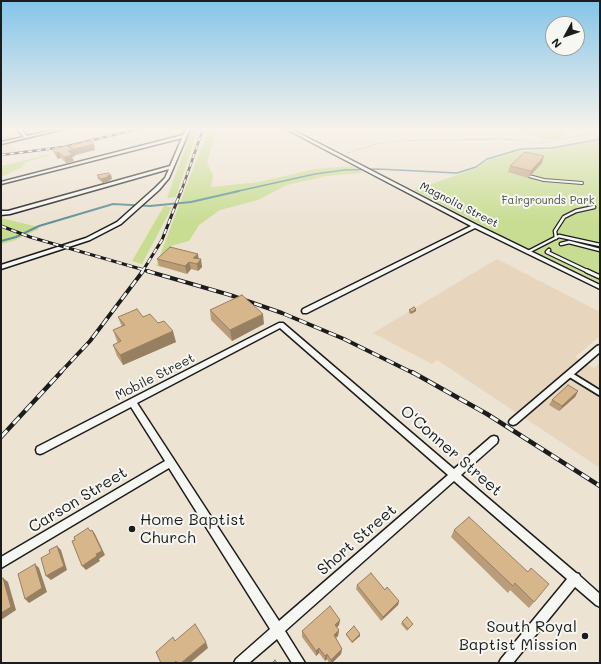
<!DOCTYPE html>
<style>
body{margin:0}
#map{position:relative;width:601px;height:664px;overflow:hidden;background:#ede3d3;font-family:Mali,sans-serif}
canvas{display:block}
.frame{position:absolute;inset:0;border:2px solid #1c1c1c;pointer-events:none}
.north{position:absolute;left:545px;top:16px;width:40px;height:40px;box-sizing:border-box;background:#f6f6f2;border:1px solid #9f9f9c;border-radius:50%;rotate:230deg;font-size:11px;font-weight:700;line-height:16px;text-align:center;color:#1c1c1c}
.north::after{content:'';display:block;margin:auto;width:14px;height:18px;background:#1c1c1c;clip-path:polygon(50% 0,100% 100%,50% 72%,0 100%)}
</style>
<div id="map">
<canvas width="601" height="664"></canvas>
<div class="frame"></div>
<div class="north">N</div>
</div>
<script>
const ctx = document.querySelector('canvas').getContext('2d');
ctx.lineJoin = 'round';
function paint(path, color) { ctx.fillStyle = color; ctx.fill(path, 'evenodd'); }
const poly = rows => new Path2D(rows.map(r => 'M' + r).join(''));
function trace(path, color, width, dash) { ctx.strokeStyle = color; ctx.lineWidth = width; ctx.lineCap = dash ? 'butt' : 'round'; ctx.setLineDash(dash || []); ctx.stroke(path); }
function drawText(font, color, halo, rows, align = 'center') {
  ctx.font = font + ' Mali,sans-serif'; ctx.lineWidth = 4; ctx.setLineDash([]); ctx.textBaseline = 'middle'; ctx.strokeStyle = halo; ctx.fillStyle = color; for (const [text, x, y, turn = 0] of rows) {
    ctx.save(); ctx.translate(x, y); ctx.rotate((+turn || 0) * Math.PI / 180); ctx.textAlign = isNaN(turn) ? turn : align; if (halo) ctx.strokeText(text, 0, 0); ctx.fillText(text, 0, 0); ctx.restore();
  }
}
const built = poly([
 [12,135,16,139,7,141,17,151,1,154,1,137],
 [497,259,600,312,600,336,575,357,594,368,600,363,600,468,437,360,432,364,373,333]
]);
const green = poly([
 [192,129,198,129,176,197,167,198],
 [208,129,217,129,207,163,213,175,211,187,259,182,315,169,351,166,363,173,327,176,287,185,258,200,220,210,199,225,189,241,171,246,161,267,156,266],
 [520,129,573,129,563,132,561,138,541,139],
 [600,139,600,283,518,244,414,190,477,168,488,160,518,151,549,150],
 [50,154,51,155,26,162,22,167,1,177,1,166],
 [164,206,172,207,142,264,132,261],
 [1,218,34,226,39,229,13,241,1,244]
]);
const streamFar1 = poly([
 [234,192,315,174,344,170,378,169,457,173,476,167,487,159,521,149,552,148,600,139]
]);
const stream = poly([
 [1,241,16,237,39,226,113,204,150,206,191,202,239,191]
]);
const path = poly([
 [347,153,380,143,397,141,502,139,541,143,600,132]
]);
const serviceFar3 = poly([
 [529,176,544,180,582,183]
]);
const serviceFar2 = poly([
 [556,238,555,231,564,217,576,211,594,207],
 [561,244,569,242,600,250],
 [549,250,547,252,589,272],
 [528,252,559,236,600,245]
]);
const serviceFar1 = poly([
 [587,271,600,277]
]);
const service = poly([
 [569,374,600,393]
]);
const minor = poly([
 [17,129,21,129,27,136,58,129,64,129,1,144,1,142,24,137,17,129],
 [186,129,190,129,169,178,159,190,121,224,90,240,1,269,1,265,86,238,117,222,155,188,165,178,169,169,10,214,1,215,1,211,8,211,170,166,182,138,1,184,1,182,183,135,186,129],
 [286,129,291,129,477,225,600,285,600,289,475,228,307,313,303,313,302,311,303,309,471,226,286,129],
 [279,323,283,323,454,469,491,437,494,436,497,437,498,440,497,443,461,475,576,573,579,574,580,576,600,594,600,607,596,605,575,587,513,663,499,663,501,659,567,579,454,481,285,631,305,663,292,663,277,639,249,663,234,663,236,659,270,629,169,468,1,568,1,557,165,461,131,407,43,453,40,454,37,453,36,450,37,447,279,323],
 [280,328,448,475,279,621,137,403,280,328],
 [600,345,600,352,516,424,513,425,510,424,509,422,510,420,597,346,600,345]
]);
const railFar3 = poly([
 [1,155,64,147,138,129],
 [181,192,203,129]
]);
const railFar2 = poly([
 [1,226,30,237,151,272],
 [142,272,162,240,181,191]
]);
const railFar1 = poly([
 [147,271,230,295,282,313,344,339,413,373],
 [60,373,90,341,143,271]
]);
const rail = poly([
 [412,372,487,414,600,486],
 [1,437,61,372]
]);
const wall = poly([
 [94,144,95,150,75,155,75,156,72,157,74,161,66,163,61,158,58,159,55,155,52,149,70,147,69,146],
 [544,156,542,163,528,178,508,172,510,166],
 [97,175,111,175,112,179,109,180,110,181,103,183,98,179],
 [157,259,198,259,202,267,198,271,191,269,187,274,159,266],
 [416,309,416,311,411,314,409,313,409,310],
 [210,310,264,324,232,341,211,320],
 [118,317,143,317,158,323,176,342,123,365,117,356,113,345,118,343,117,341,113,330,122,327],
 [578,391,575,397,559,411,549,405,552,400],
 [469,517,534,602,529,608,510,590,508,593,451,537,454,530],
 [357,585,399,601,398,605,381,621,356,589],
 [340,620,339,625,337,628,339,630,338,636,336,638,342,649,341,654,332,663,329,663,327,659,325,661,319,653,316,656,302,637,302,631],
 [402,622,413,624,407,631,401,624],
 [346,634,360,634,360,636,352,643,346,635]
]);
const shadedWall = poly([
 [94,144,95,150,75,155,75,156,72,157,74,161,66,163,64,157,68,151,73,149],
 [59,152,61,158,58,159,56,153],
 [544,156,542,163,528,178,531,171],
 [111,175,112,179,109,180,110,181,103,183,101,179],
 [198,254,199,261,193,258],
 [201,259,202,267,198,271,197,264],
 [189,262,191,269,187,274,185,266],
 [416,309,416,311,411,314,412,312],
 [263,314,264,324,232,341,230,330],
 [173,331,176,342,123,365,120,355],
 [578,391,575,397,559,411,562,406],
 [92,530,95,534,105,555,99,559,100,561,86,570,82,566,96,554],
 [57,546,61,550,67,570,51,580,46,576],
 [35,564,39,568,47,592,29,603,25,599],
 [3,578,8,582,16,610,1,620],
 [399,601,398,605,381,621,383,617],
 [340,620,339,625,334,630,335,625],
 [339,630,338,636,333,640,334,635],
 [360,634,360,636,352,643,352,642],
 [206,642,208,648,190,663,181,663],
 [319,648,319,653,316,656,316,651],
 [342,649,341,654,332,663,331,663,331,660],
 [327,654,327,659,325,661,325,656]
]);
const building = poly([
 [90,141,94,144,73,149,69,146,90,141],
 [67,146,73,150,68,151,72,155,64,157,59,152,56,153,52,149,67,146],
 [525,152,544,156,531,171,510,166,525,152],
 [108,173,111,175,107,176,108,177,101,179,97,175,108,173],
 [170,247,198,254,193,258,201,259,197,264,189,262,185,266,157,259,170,247],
 [242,295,263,314,230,330,210,310,242,295],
 [414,307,416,309,412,312,409,310,414,307],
 [137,309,143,317,150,314,158,323,164,321,173,331,120,355,113,345,121,341,113,330,125,325,118,317,137,309],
 [568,385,578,391,562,406,552,400,568,385],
 [469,517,528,572,531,568,549,584,534,602,515,583,513,586,454,530,469,517],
 [88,528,90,531,92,530,102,551,96,554,97,556,82,566,72,541,75,540,74,537,88,528],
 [57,546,64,566,46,576,41,558,50,553,49,550,57,546],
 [35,564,42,588,25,599,18,574,35,564],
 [371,573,385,590,387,587,399,601,383,617,357,585,371,573],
 [3,578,11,607,1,613,1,579,3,578],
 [330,606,340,620,335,625,339,630,334,635,342,649,331,660,327,654,325,656,319,648,316,651,302,631,330,606],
 [407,617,413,624,408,629,402,622,407,617],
 [195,624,206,642,181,663,177,663,176,661,174,663,161,663,156,652,173,637,175,641,195,624],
 [354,626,360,634,352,642,346,634,354,626],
 [275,660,277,663,272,663,275,660]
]);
const markers = [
 [132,529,4,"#1c1c1c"],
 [585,636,4,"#1c1c1c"]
];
const farParknames = [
 ["Fairgrounds Park",548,201]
];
const farStreetnames = [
 ["Magnolia Street",459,205,27]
];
const streetNames = [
 ["Mobile Street",155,377,-27]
];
const nearStreetnames = [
 ["O'Conner Street",451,451,41],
 ["Carson Street",78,500,-31],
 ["Short Street",357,540,-41]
];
const nearPoinames = [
 ["Home Baptist",140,520],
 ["Church",140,538],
 ["South Royal",577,627,"right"],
 ["Baptist Mission",577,645,"right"]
];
paint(built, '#e7d6bd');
paint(green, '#c8dd92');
trace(streamFar1, '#609098', 1.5);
trace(stream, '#609098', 2);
trace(serviceFar3, '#1c1c1c', 4);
trace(serviceFar2, '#1c1c1c', 5);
trace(serviceFar1, '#1c1c1c', 6);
trace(service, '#1c1c1c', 8);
trace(minor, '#1c1c1c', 3);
trace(path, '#1c1c1c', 1, [0.5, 2]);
trace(serviceFar3, '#f6f6f2', 2);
trace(serviceFar2, '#f6f6f2', 2.5);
trace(serviceFar1, '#f6f6f2', 3.5);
trace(service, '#f6f6f2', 4.5);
paint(minor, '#f6f6f2');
trace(railFar3, '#1c1c1c', 2.5);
trace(railFar2, '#1c1c1c', 3);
trace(railFar1, '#1c1c1c', 4);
trace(rail, '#1c1c1c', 4.5);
trace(railFar3, '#f6f6f2', 1.5, [4.5]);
trace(railFar2, '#f6f6f2', 2, [5.5]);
trace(railFar1, '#f6f6f2', 2.5, [8]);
trace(rail, '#f6f6f2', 3, [9]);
paint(wall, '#ba9d78');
paint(shadedWall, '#977f61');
paint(building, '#d8b68b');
trace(building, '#977f61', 1);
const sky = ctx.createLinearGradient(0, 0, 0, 222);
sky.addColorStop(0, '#84c5e9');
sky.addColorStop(0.58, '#f7f2eb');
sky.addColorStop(1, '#f7f2eb00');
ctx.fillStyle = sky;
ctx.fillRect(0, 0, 601, 222);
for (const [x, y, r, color] of markers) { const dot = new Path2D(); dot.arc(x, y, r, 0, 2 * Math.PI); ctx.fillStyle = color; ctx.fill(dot); trace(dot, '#f6f6f2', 1.5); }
drawText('11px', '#50563f', '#f6f6f2', farParknames);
drawText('11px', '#1c1c1c', '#f6f6f2', farStreetnames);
drawText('13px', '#1c1c1c', '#f6f6f2', streetNames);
drawText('16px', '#1c1c1c', '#f6f6f2', nearStreetnames);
drawText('16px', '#1c1c1c', '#f6f6f2', nearPoinames, 'left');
</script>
